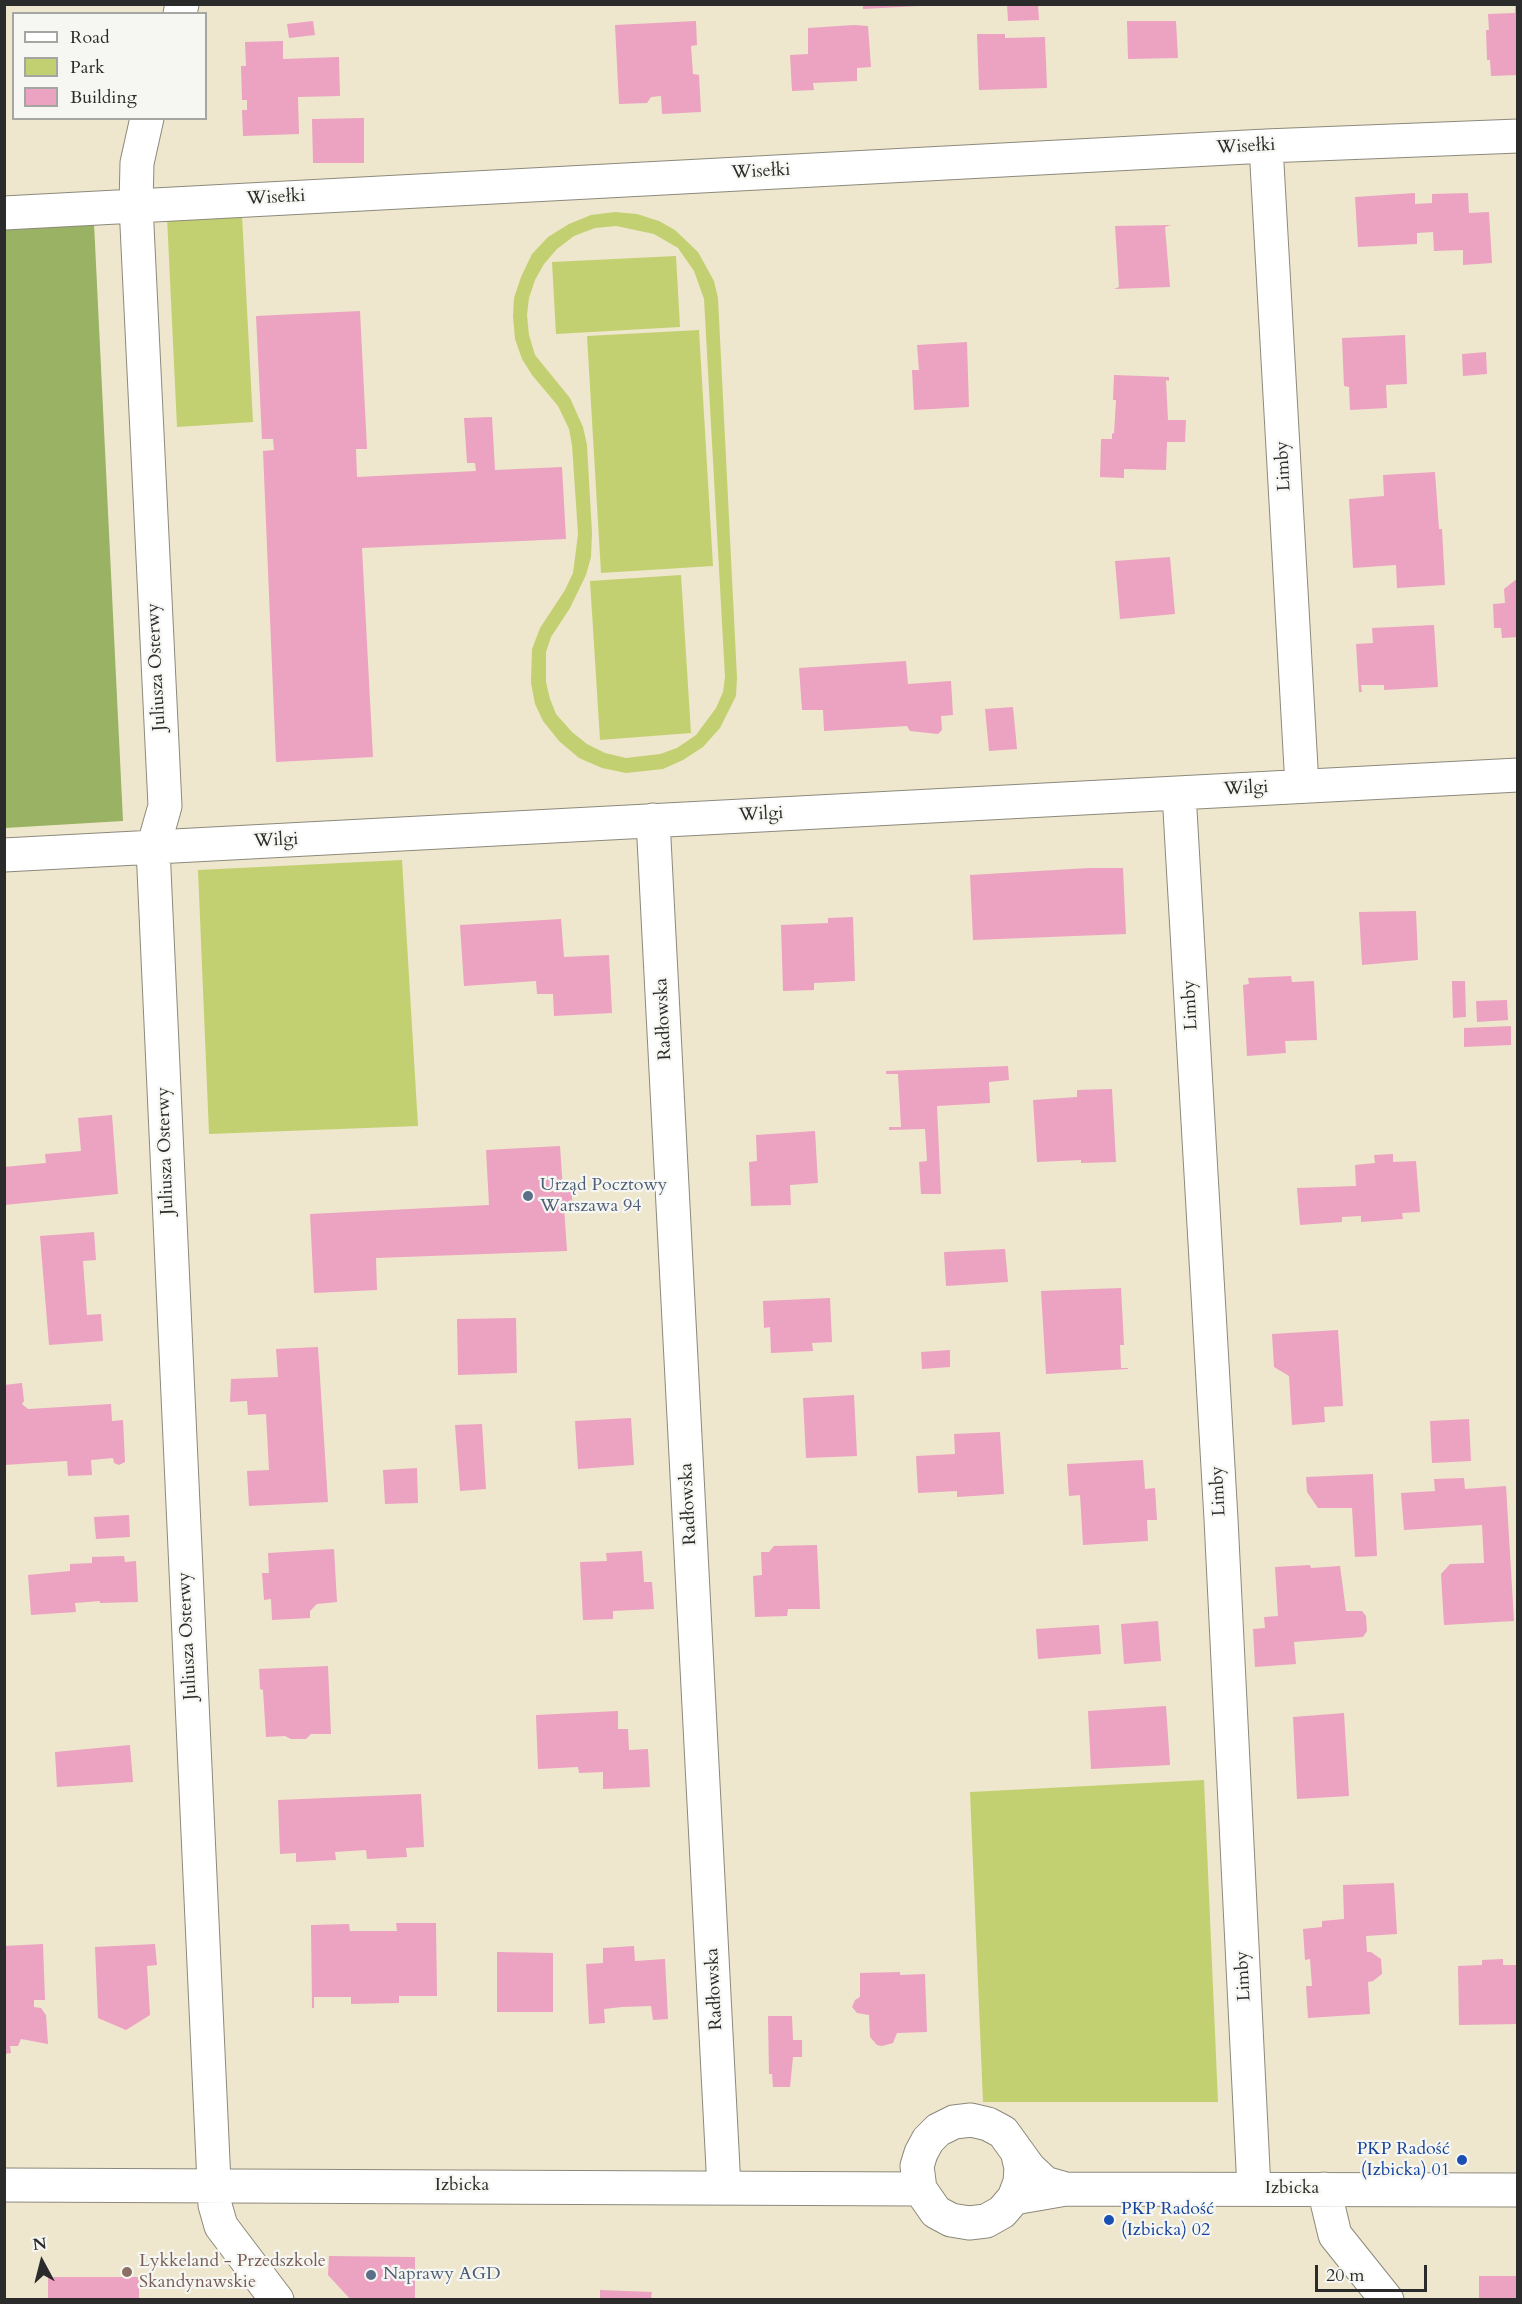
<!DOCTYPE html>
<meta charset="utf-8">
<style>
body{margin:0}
#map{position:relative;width:1522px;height:2304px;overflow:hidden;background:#eee7cd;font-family:Cardo,serif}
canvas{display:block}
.frame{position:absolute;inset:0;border:6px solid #2b2b2b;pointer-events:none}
.legend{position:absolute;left:12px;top:12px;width:195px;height:108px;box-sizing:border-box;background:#f6f6f2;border:2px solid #a5a5a2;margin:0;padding:8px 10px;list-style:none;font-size:18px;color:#2b2b2b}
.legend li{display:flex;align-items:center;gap:12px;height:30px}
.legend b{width:30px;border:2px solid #a5a5a2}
.north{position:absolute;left:12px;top:2232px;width:60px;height:60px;-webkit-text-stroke:4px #f6f6f2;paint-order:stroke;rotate:353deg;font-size:16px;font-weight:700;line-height:24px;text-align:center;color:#2b2b2b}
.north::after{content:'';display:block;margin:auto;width:21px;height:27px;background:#2b2b2b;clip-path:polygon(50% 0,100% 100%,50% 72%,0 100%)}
.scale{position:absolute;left:1315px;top:2265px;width:112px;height:27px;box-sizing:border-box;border:3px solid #2b2b2b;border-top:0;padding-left:8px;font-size:18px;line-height:21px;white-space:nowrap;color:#2b2b2b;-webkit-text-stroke:4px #f6f6f2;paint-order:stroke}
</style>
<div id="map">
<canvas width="1522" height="2304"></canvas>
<div class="frame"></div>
<ul class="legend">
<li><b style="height:8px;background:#fff"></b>Road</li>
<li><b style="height:16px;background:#c3d071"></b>Park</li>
<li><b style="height:16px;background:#eca2c1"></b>Building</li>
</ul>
<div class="north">N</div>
<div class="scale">20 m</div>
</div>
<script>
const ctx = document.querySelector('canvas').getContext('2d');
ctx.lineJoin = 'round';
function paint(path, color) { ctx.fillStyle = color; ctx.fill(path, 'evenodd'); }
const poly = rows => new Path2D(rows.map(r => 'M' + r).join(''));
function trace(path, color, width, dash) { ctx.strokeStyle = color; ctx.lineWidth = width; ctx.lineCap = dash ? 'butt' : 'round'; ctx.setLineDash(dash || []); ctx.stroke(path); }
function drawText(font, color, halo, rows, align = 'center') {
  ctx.font = font + ' Cardo,serif'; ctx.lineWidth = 4.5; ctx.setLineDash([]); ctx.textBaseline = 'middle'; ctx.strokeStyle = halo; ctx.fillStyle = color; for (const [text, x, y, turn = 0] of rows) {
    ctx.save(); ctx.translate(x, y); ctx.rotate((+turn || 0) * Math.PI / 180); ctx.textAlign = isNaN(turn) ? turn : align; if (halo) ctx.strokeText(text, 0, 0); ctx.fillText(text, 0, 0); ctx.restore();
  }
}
const green = poly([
 [615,212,637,214,659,221,675,230,698,252,714,281,718,298,737,678,736,696,720,728,703,747,683,760,663,769,626,773,602,768,579,758,559,741,543,721,535,704,531,683,532,649,540,628,565,590,573,573,578,534,572,445,569,429,558,406,532,375,522,359,515,339,513,316,514,298,521,277,532,254,548,237,569,224,591,215],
 [616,226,654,234,678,248,694,271,704,299,725,677,723,692,716,708,696,735,677,748,660,754,626,758,605,753,587,744,572,732,556,714,550,699,546,682,546,652,551,637,570,608,586,575,591,557,592,533,587,445,583,427,570,398,535,355,529,335,527,315,529,298,535,280,544,264,557,249,574,236,595,228],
 [242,215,253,422,177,427,167,217],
 [676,256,680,327,556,334,552,262],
 [699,330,713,566,601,573,587,336],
 [681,575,691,733,600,740,590,581],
 [402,860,418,1126,209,1134,198,870],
 [1204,1780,1218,2102,983,2102,970,1792]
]);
const forest = poly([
 [94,223,123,821,5,828,5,228]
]);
const building = poly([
 [863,4,919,4,919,6,863,9],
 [1007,4,1038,4,1039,20,1008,21],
 [1515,4,1518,4,1518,75,1491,76,1490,60,1487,60,1486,30,1489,30,1488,14,1515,13],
 [313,21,315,35,289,38,287,24],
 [696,21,697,45,691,46,693,74,699,75,701,112,662,114,661,96,651,97,647,103,619,104,615,25],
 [1127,21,1176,21,1178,58,1128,59],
 [854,25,868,26,871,67,857,68,857,81,813,83,814,90,792,91,790,55,808,54,808,28],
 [977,34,1005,34,1005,38,1045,37,1047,88,979,90],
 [283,41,283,59,339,57,340,96,298,97,299,134,243,136,242,110,247,110,247,100,242,100,241,66,246,66,245,42],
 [364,118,364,163,313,163,312,119],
 [1415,193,1415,204,1432,203,1432,194,1468,193,1469,213,1489,212,1492,263,1463,265,1463,250,1434,251,1433,232,1417,233,1417,244,1358,247,1355,197],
 [1171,225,1165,227,1170,287,1114,289,1119,287,1115,226],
 [360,311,367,449,356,449,357,477,476,471,475,463,467,463,464,418,492,417,495,470,562,467,566,539,362,548,373,757,276,762,263,451,274,450,273,439,262,439,256,316],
 [1405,335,1407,384,1386,385,1387,408,1350,410,1349,387,1344,386,1342,338],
 [967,342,969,407,914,410,912,370,919,370,917,345],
 [1486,352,1487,374,1463,376,1462,354],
 [1114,375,1169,377,1169,381,1166,380,1168,420,1186,420,1185,442,1167,442,1166,470,1124,469,1124,478,1100,477,1101,439,1112,439,1112,433,1114,434,1116,400,1113,400],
 [1435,472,1439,529,1442,529,1445,585,1397,588,1396,565,1353,568,1349,499,1384,496,1383,475],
 [1170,557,1175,614,1120,619,1115,561],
 [1518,578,1518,637,1502,638,1501,628,1494,628,1493,604,1505,603,1504,589],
 [1434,625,1438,687,1384,690,1384,685,1361,685,1362,692,1359,692,1356,644,1373,643,1372,628],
 [906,661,908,684,951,681,953,715,941,716,942,730,938,734,910,731,907,726,824,731,823,710,802,710,799,668],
 [1013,707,1017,749,989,751,985,709],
 [1089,868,1123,868,1126,934,973,940,970,875],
 [1416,911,1418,960,1362,965,1359,912],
 [853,917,855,981,814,983,814,990,783,991,781,925,828,923,828,918],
 [561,919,564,957,609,955,612,1013,554,1016,553,994,537,994,536,981,464,986,460,925],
 [1291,976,1292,982,1314,981,1317,1040,1285,1041,1286,1053,1247,1056,1243,985,1249,984,1248,978],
 [1452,981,1465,981,1466,1017,1453,1018],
 [1507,1000,1508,1020,1477,1022,1476,1001],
 [1511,1026,1511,1045,1464,1047,1464,1028],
 [1008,1066,1009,1080,989,1082,990,1103,937,1106,941,1194,921,1194,919,1162,927,1161,925,1129,889,1130,889,1127,901,1127,898,1074,886,1074,886,1071],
 [1112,1089,1116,1162,1081,1163,1081,1160,1037,1162,1033,1100,1077,1097,1077,1090],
 [112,1115,118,1194,4,1205,4,1167,46,1163,45,1154,81,1151,78,1118],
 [815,1131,818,1183,790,1185,791,1205,751,1206,749,1162,757,1161,756,1135],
 [560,1146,563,1190,571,1189,573,1206,564,1207,567,1251,376,1258,377,1290,314,1293,310,1214,489,1205,486,1150],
 [1393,1154,1393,1162,1416,1161,1420,1212,1402,1213,1403,1219,1361,1222,1361,1216,1342,1217,1342,1222,1300,1225,1297,1188,1356,1186,1355,1165,1375,1163,1374,1155],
 [94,1232,96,1260,83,1261,87,1315,101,1314,103,1341,49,1345,40,1236],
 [1005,1249,1008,1282,946,1286,944,1252],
 [1121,1288,1124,1345,1120,1345,1121,1368,1128,1368,1128,1369,1046,1374,1041,1291],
 [830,1298,832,1342,812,1343,813,1351,771,1353,770,1327,764,1328,763,1301],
 [516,1318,517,1373,458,1375,457,1319],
 [1338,1330,1343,1406,1324,1407,1325,1422,1292,1425,1289,1376,1274,1367,1272,1334],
 [318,1347,328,1502,249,1506,247,1471,269,1470,266,1414,248,1415,247,1401,230,1402,231,1379,278,1377,276,1349],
 [950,1350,950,1367,922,1369,921,1352],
 [22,1383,24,1401,22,1404,28,1409,111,1404,112,1421,123,1420,125,1462,119,1465,114,1463,113,1458,91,1460,92,1475,68,1476,67,1461,4,1465,4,1385],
 [854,1395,857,1456,806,1458,803,1398],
 [631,1418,634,1465,578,1469,575,1421],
 [1469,1419,1471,1461,1432,1463,1430,1421],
 [482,1424,486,1489,460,1491,455,1425],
 [1000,1432,1004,1494,957,1497,957,1491,918,1493,916,1456,955,1454,954,1434],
 [1143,1460,1145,1489,1155,1488,1157,1520,1147,1520,1148,1541,1083,1545,1080,1495,1069,1496,1067,1464],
 [417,1468,418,1503,385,1504,383,1470],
 [1373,1474,1377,1556,1355,1557,1352,1508,1318,1508,1307,1492,1306,1477],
 [1464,1478,1465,1489,1506,1486,1514,1621,1444,1625,1441,1574,1450,1564,1484,1563,1482,1525,1404,1530,1401,1493,1435,1491,1434,1479],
 [129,1515,130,1537,96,1539,94,1517],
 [817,1545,820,1609,788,1609,787,1616,755,1617,753,1576,762,1575,761,1552,769,1552,774,1546],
 [334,1549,337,1602,317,1604,310,1611,310,1618,272,1620,271,1599,264,1600,262,1573,269,1573,268,1553],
 [642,1551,644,1582,652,1582,654,1609,613,1611,613,1619,583,1620,580,1562,607,1561,606,1553],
 [124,1556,125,1562,136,1561,138,1602,100,1603,100,1601,75,1603,76,1612,31,1615,28,1575,70,1571,70,1564,92,1563,92,1557],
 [1310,1565,1311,1568,1340,1566,1346,1611,1362,1611,1366,1616,1367,1631,1363,1637,1294,1642,1296,1664,1255,1667,1253,1629,1265,1628,1264,1617,1278,1616,1275,1567],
 [1158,1621,1161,1661,1124,1664,1121,1624],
 [1099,1625,1101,1654,1038,1659,1036,1629],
 [328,1666,331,1734,311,1734,306,1739,291,1739,285,1736,266,1737,263,1690,260,1689,259,1669],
 [1166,1706,1170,1765,1091,1769,1088,1711],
 [618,1711,618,1729,628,1729,629,1750,648,1749,650,1787,603,1789,603,1772,579,1773,578,1767,538,1769,536,1715],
 [1344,1713,1349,1796,1297,1799,1293,1717],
 [130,1745,133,1782,57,1787,55,1752],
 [421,1794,424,1847,406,1848,407,1857,367,1859,366,1850,335,1852,336,1860,296,1862,296,1853,280,1854,278,1800],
 [1394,1883,1397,1934,1366,1936,1367,1952,1371,1952,1381,1959,1382,1974,1373,1981,1368,1982,1370,2014,1308,2018,1306,1986,1312,1986,1310,1959,1305,1960,1303,1929,1322,1927,1322,1921,1344,1919,1343,1885],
 [396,1923,436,1923,437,1996,399,1996,399,2003,351,2004,351,1997,314,1997,314,2008,312,2008,311,1925,349,1924,350,1931,397,1931],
 [43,1944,45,2000,34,2000,34,2007,41,2008,46,2015,48,2044,21,2039,18,2046,10,2046,11,2053,4,2054,4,1946],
 [155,1944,157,1965,147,1966,150,2015,126,2030,98,2018,95,1947],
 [634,1946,635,1961,665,1959,668,2019,653,2020,651,2006,622,2007,604,2009,605,2023,589,2024,586,1964,603,1963,603,1948],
 [497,1952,553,1953,553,2012,497,2012],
 [1503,1959,1503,1965,1518,1965,1518,2024,1459,2025,1458,1966,1482,1965,1482,1960],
 [900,1972,900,1975,925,1974,927,2032,897,2033,893,2043,882,2046,877,2045,870,2037,869,2015,857,2013,852,2007,855,2000,860,1997,860,1973],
 [768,2016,792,2016,793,2040,802,2040,802,2057,793,2057,790,2087,773,2087,772,2074,769,2074],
 [329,2256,415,2257,415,2300,351,2300,328,2275],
 [1479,2276,1518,2276,1518,2300,1479,2300],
 [48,2277,139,2277,139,2300,48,2300],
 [600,2290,652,2292,651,2297,654,2300,600,2300]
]);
const minor = poly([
 [180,14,182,4],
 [147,118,137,163,136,205,165,806,153,848,215,2205,221,2226,277,2300],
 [1266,146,1302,786],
 [4,213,1266,146,1518,136],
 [1179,793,1221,1519,1254,2189],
 [653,820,724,2188],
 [4,855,1518,775],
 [1018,2155,1021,2168,1020,2182,1014,2198,1002,2212,986,2221,969,2223,951,2220,936,2212,920,2189,917,2166,921,2153,928,2140,938,2130,954,2122,971,2120,988,2124,1003,2132,1029,2168,1045,2183,1066,2189],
 [4,2185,920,2189],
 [1324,2189,1335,2235,1387,2300],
 [1014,2198,1066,2189,1518,2190]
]);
const markers = [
 [528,1196,6,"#5c6f8a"],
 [1462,2160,6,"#1a4fb4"],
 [1109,2220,6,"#1a4fb4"],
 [127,2272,6,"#8d6e63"],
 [371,2275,6,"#5c6f8a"]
];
const streetNames = [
 ["Wisełki",1246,147,-3],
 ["Wisełki",761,172,-3],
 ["Wisełki",276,198,-3],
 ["Limby",1284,466,-93],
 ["Juliusza Osterwy",157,667,-93],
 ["Wilgi",1246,789,-3],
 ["Wilgi",761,815,-3],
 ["Wilgi",276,841,-3],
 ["Limby",1191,1005,-93],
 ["Radłowska",664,1019,-93],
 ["Juliusza Osterwy",166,1151,-92],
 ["Limby",1219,1491,-93],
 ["Radłowska",689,1504,-93],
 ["Juliusza Osterwy",188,1636,-93],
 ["Limby",1244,1976,-93],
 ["Radłowska",715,1989,-93],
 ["Izbicka",462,2186],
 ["Izbicka",1292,2189]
];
const serviceNames = [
 ["Urząd Pocztowy",540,1186],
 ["Warszawa 94",540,1207],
 ["Naprawy AGD",383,2275]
];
const transitNames = [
 ["PKP Radość",1450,2150],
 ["(Izbicka) 01",1450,2171],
 ["PKP Radość",1121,2210,"left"],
 ["(Izbicka) 02",1121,2231,"left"]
];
const educationNames = [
 ["Lykkeland - Przedszkole",139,2262],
 ["Skandynawskie",139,2283]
];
paint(green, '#c3d071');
paint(forest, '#9ab263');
paint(building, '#eca2c1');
trace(minor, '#8c897c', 35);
trace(minor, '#fff', 33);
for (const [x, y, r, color] of markers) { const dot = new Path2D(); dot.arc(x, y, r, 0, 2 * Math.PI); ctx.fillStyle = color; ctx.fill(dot); trace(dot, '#f6f6f2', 2); }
drawText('18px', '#2b2b2b', '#f6f6f2', streetNames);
drawText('18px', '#4e5e75', '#f6f6f2', serviceNames, 'left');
drawText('18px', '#164399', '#f6f6f2', transitNames, 'right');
drawText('18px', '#785e54', '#f6f6f2', educationNames, 'left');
</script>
